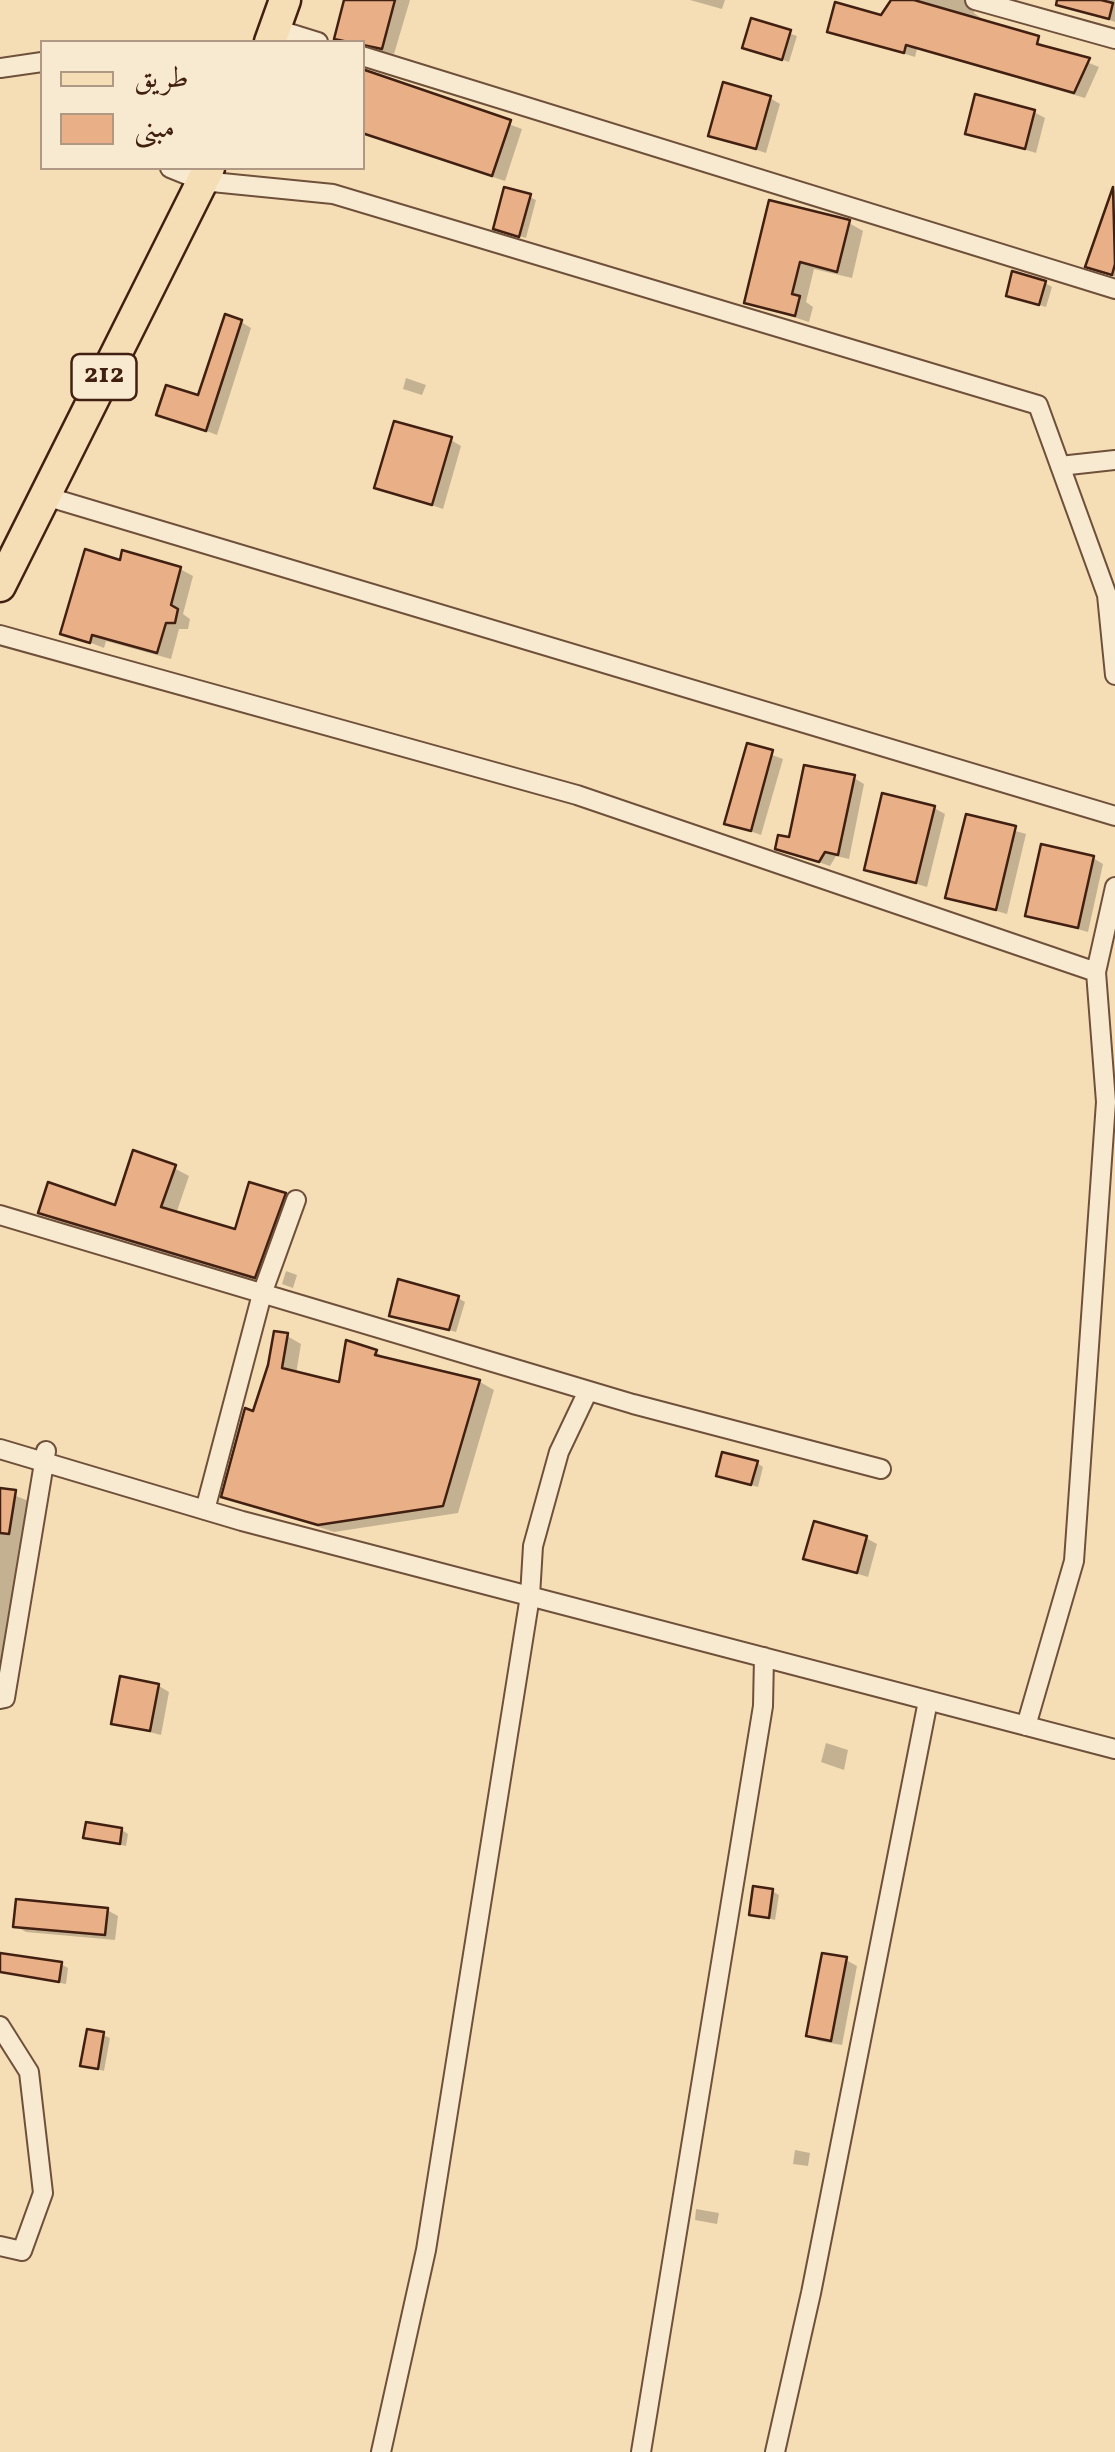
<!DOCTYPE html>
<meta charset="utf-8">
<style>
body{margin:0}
#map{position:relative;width:1115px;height:2452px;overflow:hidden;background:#f5deb6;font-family:Vollkorn,Amiri,serif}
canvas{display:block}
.legend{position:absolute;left:40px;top:40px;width:325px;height:130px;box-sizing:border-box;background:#f8ead0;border:2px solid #af9984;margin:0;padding:12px 18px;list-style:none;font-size:30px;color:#422011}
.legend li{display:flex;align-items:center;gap:20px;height:50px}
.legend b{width:50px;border:2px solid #af9984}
</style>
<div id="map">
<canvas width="1115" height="2452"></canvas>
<ul class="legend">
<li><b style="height:12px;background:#f5deb6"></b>طريق</li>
<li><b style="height:28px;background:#e9b088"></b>مبنى</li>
</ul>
</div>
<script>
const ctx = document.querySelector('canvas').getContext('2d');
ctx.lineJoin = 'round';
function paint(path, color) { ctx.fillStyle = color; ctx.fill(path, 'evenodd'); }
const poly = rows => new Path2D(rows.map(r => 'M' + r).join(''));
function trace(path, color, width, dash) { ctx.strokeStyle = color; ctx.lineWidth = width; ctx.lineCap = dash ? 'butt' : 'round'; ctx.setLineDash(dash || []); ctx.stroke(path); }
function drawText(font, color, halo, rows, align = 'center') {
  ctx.font = font + ' Vollkorn,serif'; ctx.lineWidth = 10; ctx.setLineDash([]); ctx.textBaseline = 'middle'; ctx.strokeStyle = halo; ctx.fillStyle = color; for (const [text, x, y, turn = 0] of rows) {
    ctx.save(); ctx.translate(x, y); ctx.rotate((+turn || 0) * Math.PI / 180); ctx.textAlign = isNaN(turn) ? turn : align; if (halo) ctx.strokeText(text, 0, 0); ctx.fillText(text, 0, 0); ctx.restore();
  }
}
const shadow = poly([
 [347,0,410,0,394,54,372,50,362,58,362,42,335,42],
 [690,0,725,0,722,9],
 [895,0,976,0,974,13,985,21,1099,67,1085,98,917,49,915,57,830,31,882,18],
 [1084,0,1115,0,1115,22,1081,10],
 [752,21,797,36,789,62,745,47],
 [362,70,522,129,505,181,362,134],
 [770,98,780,104,766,153,711,135],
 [1034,112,1045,118,1036,153,968,132],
 [1115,189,1115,277,1088,266],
 [530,197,536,200,526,238,502,231],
 [849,223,863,231,852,278,814,269,806,302,813,307,809,322,746,302],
 [1045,283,1052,287,1046,307,1015,298],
 [241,322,251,328,217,435,159,413,200,398],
 [406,378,426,385,422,395,403,389],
 [451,440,461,446,443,509,377,487],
 [122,563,180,569,193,576,183,614,190,619,188,629,179,629,171,659,106,641,104,648,63,632],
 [748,746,783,759,761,835,727,823],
 [854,778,864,784,849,859,836,856,830,866,778,848],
 [934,808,945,814,927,887,867,869],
 [968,817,1026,834,1007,914,948,897],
 [1093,858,1103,864,1088,932,1028,915],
 [174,1168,189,1176,176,1214,237,1232,285,1196,299,1204,269,1284,55,1220,41,1212,116,1208],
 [286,1271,297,1275,293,1288,282,1284],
 [458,1298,465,1302,456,1332,391,1315],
 [287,1336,301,1344,296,1374,341,1386,376,1352,391,1361,480,1382,494,1390,458,1513,334,1532,224,1496],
 [757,1463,763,1467,758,1487,725,1478],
 [0,1490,29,1501,2,1671,0,1670],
 [866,1538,877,1544,868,1577,806,1558],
 [159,1686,169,1692,161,1735,114,1723],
 [826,1743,848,1750,844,1770,821,1762],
 [122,1830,128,1834,126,1846,86,1837],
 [772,1891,779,1895,775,1920,752,1914],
 [107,1910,118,1916,115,1940,26,1932,16,1926],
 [0,1955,61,1964,68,1968,66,1984,0,1972],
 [846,1960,857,1966,842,2045,819,2041,809,2035],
 [103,2035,110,2038,104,2071,83,2065],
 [795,2150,810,2153,808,2166,793,2164],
 [696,2209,719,2213,717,2224,695,2220]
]);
const building = poly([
 [344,0,395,0,382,49,334,39,344,0],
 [891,0,914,0,1039,36,1037,44,1090,58,1074,93,906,45,904,53,827,32,835,2,881,15,891,0],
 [1057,0,1101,0,1113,3,1109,19,1056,5,1057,0],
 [751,18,791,30,782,60,742,48,751,18],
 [362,69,511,120,492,176,362,133,362,69],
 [723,82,771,96,756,149,708,136,723,82],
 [975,94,1035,110,1025,149,965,134,975,94],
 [504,187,531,194,519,237,493,229,504,187],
 [1113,187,1115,264,1112,275,1085,267,1113,187],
 [769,200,850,220,837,272,800,262,792,294,800,296,795,316,744,303,769,200],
 [1012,271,1046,281,1039,305,1006,296,1012,271],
 [225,314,242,320,206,431,156,415,166,385,198,395,225,314],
 [394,421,452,437,432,505,374,488,394,421],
 [85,549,120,560,122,550,181,567,171,605,178,609,175,623,166,623,157,653,92,635,90,643,60,634,85,549],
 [747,743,773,750,751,831,724,824,747,743],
 [804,765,855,775,838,855,825,852,819,862,775,849,778,835,789,837,804,765],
 [882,793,935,806,916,883,864,870,882,793],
 [966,814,1016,826,996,910,945,898,966,814],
 [1041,844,1094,856,1078,928,1025,916,1041,844],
 [133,1150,176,1165,161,1207,235,1229,249,1182,286,1193,255,1278,38,1213,48,1182,115,1205,133,1150],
 [398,1279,459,1296,449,1330,389,1316,398,1279],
 [274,1331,288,1333,282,1368,339,1382,346,1340,377,1350,375,1355,480,1380,443,1506,318,1525,221,1497,245,1408,253,1411,268,1365,274,1331],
 [722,1452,758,1461,751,1485,716,1476,722,1452],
 [0,1488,16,1490,9,1534,0,1533,0,1488],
 [814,1521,867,1536,857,1573,803,1559,814,1521],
 [120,1676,159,1684,150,1731,111,1724,120,1676],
 [86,1822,122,1828,120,1844,83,1838,86,1822],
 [753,1886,773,1889,769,1918,749,1915,753,1886],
 [16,1899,108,1908,105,1935,13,1927,16,1899],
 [0,1953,62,1962,59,1982,0,1972,0,1953],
 [822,1953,847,1957,831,2041,806,2036,822,1953],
 [87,2029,104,2032,98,2069,80,2066,87,2029]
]);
const minor = poly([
 [975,0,1115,39],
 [276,29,318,42],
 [362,56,1115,289],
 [0,68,42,62],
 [170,168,202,181,333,194,1038,405,1107,595,1115,675],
 [1060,466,1115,460],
 [45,496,1115,816],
 [0,635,577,795,1096,972],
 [0,1215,633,1404,881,1469],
 [0,1449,242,1521,1115,1749],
 [205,1510,262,1294,296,1200],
 [0,1699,5,1698,46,1451],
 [1026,1726,1074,1561,1106,1102,1096,972,1115,887],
 [0,2026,29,2072,43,2193,22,2251,0,2246],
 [381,2452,426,2250,530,1596,533,1546,559,1452,588,1391],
 [641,2452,763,1706,764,1657],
 [775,2452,811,2293,928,1701]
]);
const primary = poly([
 [270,42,285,0],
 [0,586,209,168]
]);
const shields = [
 [104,377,65]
];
const shieldNames = [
 ["212",104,377]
];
paint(shadow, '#0003');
paint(building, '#e9b088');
trace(building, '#422011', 2.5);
trace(minor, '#6f503a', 22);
trace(primary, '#422011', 35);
trace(minor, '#f8ead0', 18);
trace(primary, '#f5deb6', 30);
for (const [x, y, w] of shields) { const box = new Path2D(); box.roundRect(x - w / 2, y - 23, w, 46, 8); ctx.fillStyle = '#f8ead0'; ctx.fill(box); trace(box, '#422011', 2.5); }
drawText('bold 28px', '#422011', null, shieldNames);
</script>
